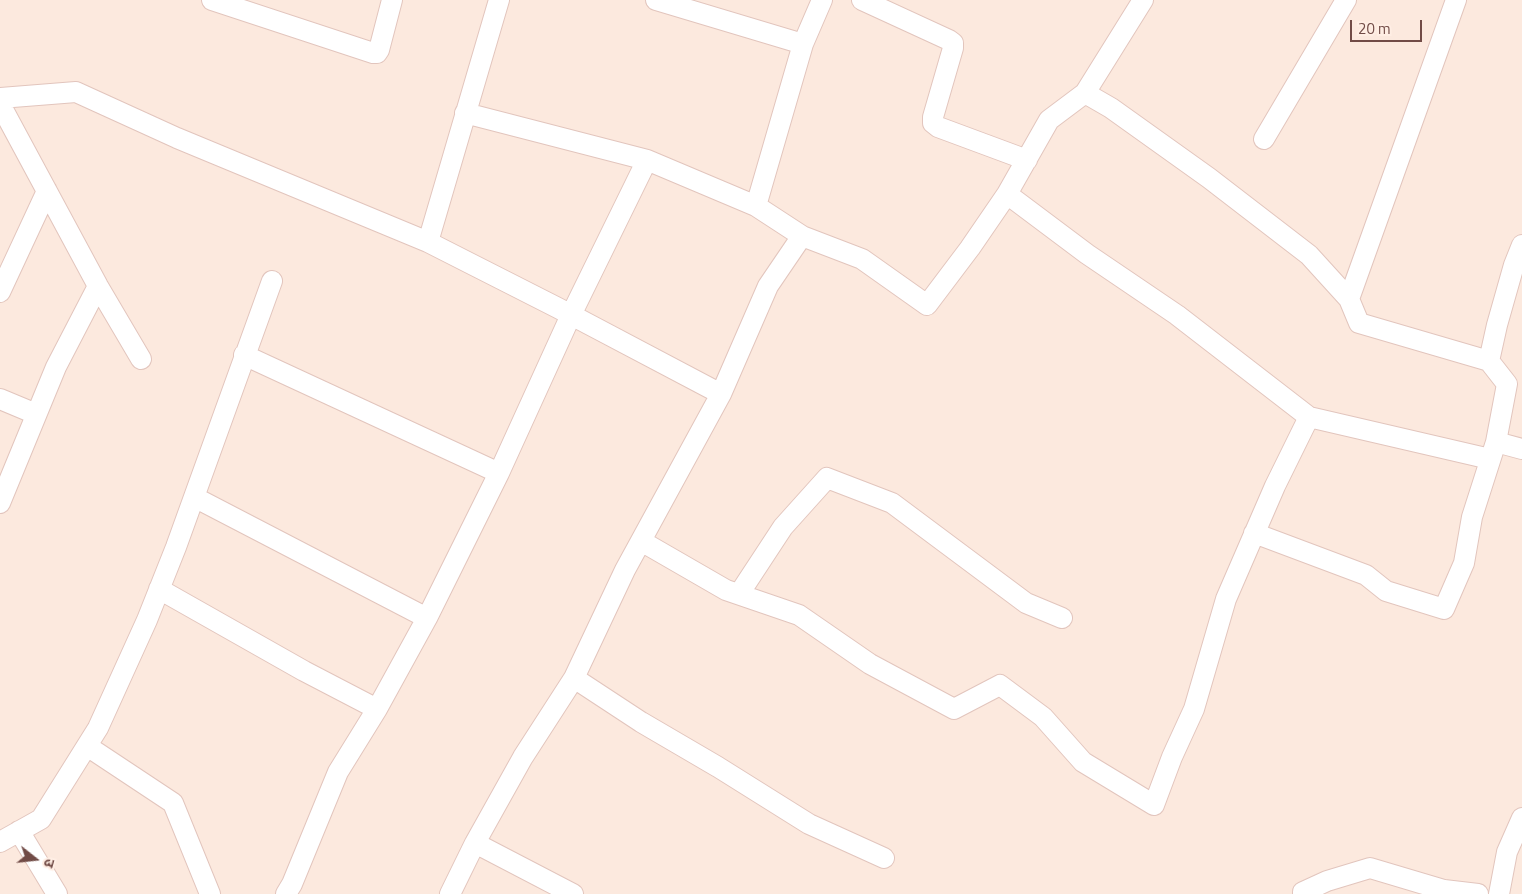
<!DOCTYPE html>
<meta charset="utf-8">
<style>
body{margin:0}
#map{position:relative;width:1522px;height:894px;overflow:hidden;background:#fce9de;font-family:"Titillium Web","Noto Sans Devanagari",sans-serif}
canvas{display:block}
.north{position:absolute;left:10px;top:834px;width:50px;height:50px;-webkit-text-stroke:4px #ffeee4;paint-order:stroke;rotate:106deg;font-size:14px;font-weight:700;line-height:20px;text-align:center;color:#714b46}
.north::after{content:'';display:block;margin:auto;width:18px;height:22px;background:#714b46;clip-path:polygon(50% 0,100% 100%,50% 72%,0 100%)}
.scale{position:absolute;left:1350px;top:20px;width:72px;height:22px;box-sizing:border-box;border:2px solid #714b46;border-top:0;padding-left:6px;font-size:15px;line-height:18px;white-space:nowrap;color:#714b46;-webkit-text-stroke:4px #ffeee4;paint-order:stroke}
</style>
<div id="map">
<canvas width="1522" height="894"></canvas>
<div class="north">उ</div>
<div class="scale">20 m</div>
</div>
<script>
const ctx = document.querySelector('canvas').getContext('2d');
ctx.lineJoin = 'round';
const poly = rows => new Path2D(rows.map(r => 'M' + r).join(''));
function trace(path, color, width, dash) { ctx.strokeStyle = color; ctx.lineWidth = width; ctx.lineCap = dash ? 'butt' : 'round'; ctx.setLineDash(dash || []); ctx.stroke(path); }
const street = poly([
 [212,0,373,53,377,53,379,50,392,0],
 [656,0,803,44],
 [862,0,949,40,953,43,953,48,933,117,933,123,938,127,1027,160],
 [1085,93,1143,0],
 [0,98,76,92,177,138,428,242,499,0],
 [0,104,98,286,141,359],
 [465,113,647,160,756,206,802,236],
 [1264,139,1346,0],
 [1007,194,1087,254,1177,315,1309,417,1490,459],
 [756,206,803,44,822,0],
 [428,242,558,308,721,394],
 [0,292,47,191],
 [1349,299,1456,0],
 [244,355,499,473],
 [0,399,36,414],
 [1496,442,1522,449],
 [194,497,427,618],
 [0,503,56,367,98,286],
 [1254,533,1366,575,1386,591,1444,609,1464,563,1472,517,1496,442,1507,384,1489,361,1497,325,1514,265,1522,245],
 [641,541,726,590,799,615,870,664,954,709,1000,685,1043,717,1083,762,1154,805,1172,757,1194,709,1226,599,1275,486,1309,417],
 [159,589,304,671,377,709],
 [739,594,783,527,827,478,892,503,1026,603,1062,618],
 [574,678,641,722,718,767,809,824,884,858],
 [87,746,173,803,210,894],
 [19,831,57,894],
 [0,842,41,819,98,728,147,620,176,547,272,281],
 [475,843,573,894],
 [286,894,292,884,338,772,377,709,427,618,499,473,571,315,647,160],
 [450,894,475,843,523,757,574,678,625,570,721,394,768,286,802,236,862,259,927,305,970,248,1007,194,1049,120,1085,93,1111,108,1209,178,1309,255,1349,299,1359,323,1489,361],
 [1303,894,1303,892,1327,881,1370,868,1444,890,1478,894],
 [1499,894,1507,852,1522,818]
]);
trace(street, '#e2c5bd', 22);
trace(street, '#fff', 20);
</script>
